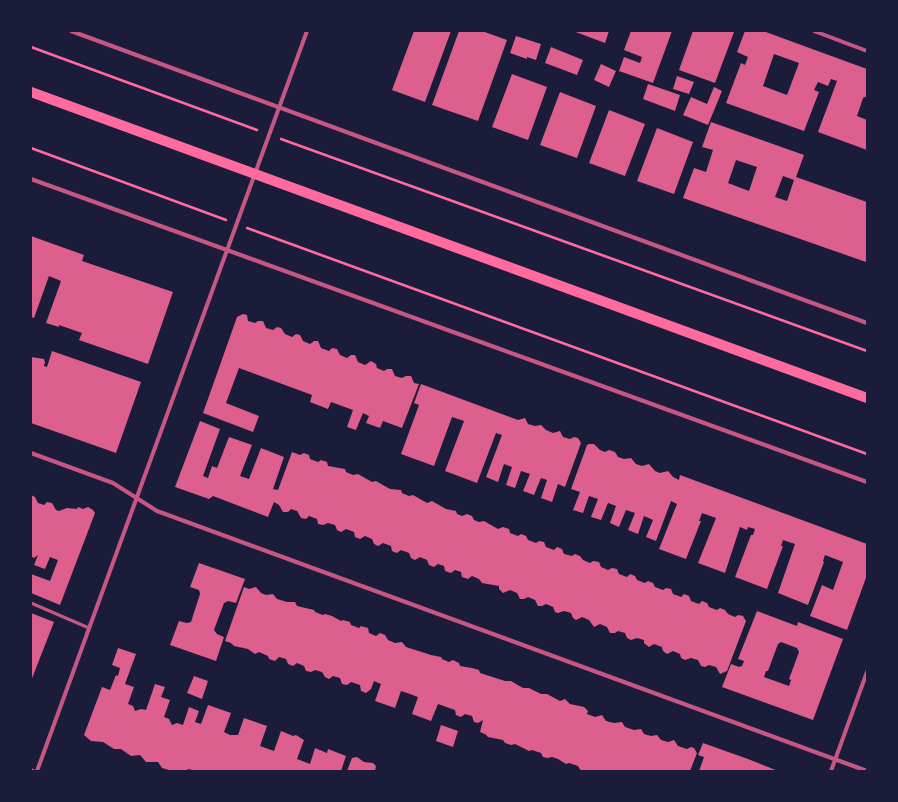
<!DOCTYPE html>
<style>
body{margin:0}
#map{position:relative;width:898px;height:802px;overflow:hidden;background:#1b1b3a;font-family:"Exo 2",sans-serif}
canvas{display:block}
.frame{position:absolute;inset:0;border:32px solid #1b1b3a;pointer-events:none}
</style>
<div id="map">
<canvas width="898" height="802"></canvas>
<div class="frame"></div>
</div>
<script>
const ctx = document.querySelector('canvas').getContext('2d');
ctx.lineJoin = 'round';
function paint(path, color) { ctx.fillStyle = color; ctx.fill(path, 'evenodd'); }
const poly = rows => new Path2D(rows.map(r => 'M' + r).join(''));
function trace(path, color, width, dash) { ctx.strokeStyle = color; ctx.lineWidth = width; ctx.lineCap = dash ? 'butt' : 'round'; ctx.setLineDash(dash || []); ctx.stroke(path); }
const building = poly([
 [414,31,451,31,425,102,392,90],
 [459,31,482,31,507,40,478,121,432,105],
 [573,31,609,31,605,43],
 [631,31,672,31,653,83,619,71,624,57,640,63,642,57,624,50],
 [693,31,734,32,715,83,679,70],
 [745,31,763,31,867,69,867,96,863,98,857,116,867,120,867,150,818,132,837,81,831,79,828,86,818,82,814,90,819,92,804,131,726,103,741,63,745,65,748,57,737,52],
 [774,54,799,63,787,95,763,86],
 [516,36,541,44,536,60,527,57,527,59,510,53],
 [551,47,583,60,577,75,545,63],
 [601,64,616,71,609,87,594,80],
 [512,74,547,87,528,140,492,127],
 [677,76,694,82,689,94,673,89],
 [648,84,680,95,675,111,643,99],
 [714,87,722,91,708,125,683,115,691,97,707,104],
 [560,92,596,106,577,158,540,145],
 [609,110,645,124,625,176,589,163],
 [711,122,804,155,796,177,867,202,866,262,683,198,694,168,706,172,713,150,702,147],
 [736,160,757,167,749,191,728,183],
 [783,176,794,180,787,201,775,197],
 [657,128,693,142,674,194,637,181],
 [31,236,84,255,82,261,173,292,148,364,79,340,82,333,59,325,59,327,46,323,61,281,49,276,34,318,31,317],
 [243,314,247,315,248,321,255,323,258,321,263,321,266,328,273,330,277,327,281,328,285,334,292,337,296,334,300,335,303,341,310,344,314,341,318,341,321,348,329,351,332,348,337,349,340,355,347,358,351,355,355,355,358,362,365,365,371,361,376,364,377,368,384,371,387,369,392,369,395,376,402,378,406,376,411,376,414,383,419,384,402,428,383,421,380,428,366,423,369,416,363,413,356,430,347,427,353,410,331,402,328,409,310,402,312,395,239,368,226,403,259,416,253,432,203,413,237,317],
 [52,351,141,382,116,453,31,423,31,357,44,359,45,362,44,366,47,367],
 [421,384,518,420,525,418,528,424,535,426,541,425,546,430,553,433,560,431,563,437,570,439,574,437,578,438,581,443,565,487,558,484,552,502,541,498,547,480,541,478,534,495,523,491,530,474,521,471,515,488,506,485,512,467,504,464,498,482,486,477,502,435,496,433,477,483,445,471,464,421,452,417,434,466,401,454,419,405,414,403],
 [200,421,220,429,203,476,208,478,212,466,217,468,229,437,252,445,240,476,249,479,261,448,284,457,273,489,278,490,292,452,300,455,304,453,309,455,310,459,318,462,321,460,327,462,328,466,345,469,346,472,353,475,358,474,372,482,376,481,390,489,401,490,402,493,409,496,413,495,427,503,432,501,446,509,456,511,457,514,462,516,467,514,472,516,474,520,479,522,484,521,498,529,503,527,509,529,510,533,518,536,521,534,526,536,528,540,536,543,539,541,544,542,546,547,554,550,557,547,562,549,564,554,572,556,575,554,580,556,583,560,590,563,593,561,599,562,601,567,608,570,612,568,617,569,619,574,627,577,630,574,635,576,637,580,645,583,648,581,653,583,655,587,663,590,666,588,671,589,673,594,681,597,684,594,689,596,691,601,699,604,702,601,707,603,709,607,717,610,720,608,725,610,728,614,735,617,738,615,743,616,746,621,727,671,720,674,716,667,709,665,705,667,701,666,698,660,691,658,685,660,681,658,680,654,673,651,667,654,663,651,662,647,654,644,649,647,644,643,644,640,637,638,631,640,627,638,625,633,618,631,615,633,610,633,607,627,600,624,594,627,589,620,582,617,576,620,573,618,571,613,564,611,558,613,555,612,553,607,546,604,542,606,538,606,535,600,528,597,524,599,520,599,517,593,510,590,503,593,499,589,499,586,482,583,479,579,472,576,468,579,462,577,461,572,455,570,451,573,445,571,444,566,438,564,434,567,429,565,427,560,420,557,415,560,411,558,409,553,401,550,397,553,392,551,391,546,383,543,378,546,374,544,372,539,365,536,360,539,355,537,354,532,346,529,341,532,337,530,335,525,328,523,323,525,318,524,317,519,309,516,306,519,301,518,297,511,291,509,288,512,283,512,279,505,274,502,268,517,213,496,209,499,175,487],
 [589,444,594,444,600,450,605,452,609,450,615,452,618,457,624,459,631,458,636,464,642,466,649,464,655,471,660,473,668,471,673,477,679,480,680,475,867,544,867,575,847,630,810,616,822,585,833,590,843,562,825,555,823,561,824,562,808,605,778,593,795,544,783,540,781,546,783,546,767,589,735,577,751,535,753,535,755,529,748,527,747,530,740,527,725,573,698,563,716,518,702,513,699,521,701,521,686,559,659,549,677,504,671,501,656,541,646,537,653,520,644,516,638,534,628,530,635,513,626,510,619,527,610,523,616,506,608,503,601,520,591,517,598,499,589,496,583,513,573,510,580,492,571,489,587,445],
 [31,495,35,497,38,503,44,505,47,502,52,503,56,510,59,511,67,508,77,509,78,507,83,509,88,507,93,510,95,513,60,605,31,593,31,574,50,581,58,560,50,557,45,569,34,565,38,555,34,558,31,556],
 [199,563,245,579,236,603,228,601,224,603,214,630,217,634,224,637,216,661,170,645,179,621,187,623,191,622,200,594,199,590,190,587],
 [244,587,249,589,256,587,261,593,266,595,273,594,277,599,287,602,295,602,297,606,314,610,315,612,323,615,325,614,332,616,341,621,343,620,350,622,351,625,359,628,361,626,368,628,369,633,376,636,380,633,385,635,388,640,395,643,402,642,406,647,431,655,441,657,442,659,449,662,453,660,459,663,460,666,472,668,479,670,480,673,505,681,511,681,523,688,529,688,541,694,547,694,560,701,565,699,570,704,584,707,588,711,587,714,595,717,602,715,606,721,614,723,622,722,625,727,634,730,641,729,644,734,651,736,657,735,661,740,668,742,674,740,678,746,687,749,691,747,694,748,697,753,690,771,581,771,578,766,569,763,566,764,558,759,552,757,547,758,543,757,541,753,532,750,529,751,515,744,511,745,505,743,503,740,488,737,485,734,480,732,483,720,478,723,474,722,472,716,465,714,461,717,456,715,455,710,438,704,431,721,412,714,418,697,410,694,401,691,395,708,375,701,381,684,374,681,371,689,366,693,361,691,360,685,351,682,347,685,342,684,340,678,333,676,329,679,325,677,322,672,315,670,311,672,306,671,304,666,297,663,293,666,288,664,286,659,279,657,275,661,269,659,268,656,259,652,255,654,248,649,234,646,231,643,225,641],
 [757,611,797,626,798,622,843,639,813,720,722,687,731,664,739,667,742,666,744,661,738,659],
 [781,642,797,648,799,652,789,679,791,680,789,686,764,677,766,671,768,671,778,644],
 [31,613,54,622,31,681],
 [118,648,136,654,125,684,134,687,128,704,133,706,135,711,141,709,146,710,155,684,165,687,161,697,170,700,164,717,169,719,172,725,177,723,183,725,189,707,199,711,195,722,201,724,208,705,231,713,224,732,230,735,238,735,244,718,267,726,260,746,274,751,281,731,293,736,296,735,304,740,297,759,310,764,315,748,327,753,328,749,346,756,341,771,195,771,189,769,185,771,169,770,162,768,158,762,146,762,140,755,131,756,121,749,114,749,103,742,91,741,84,735,102,687,110,690,116,675,118,676,120,668,112,665],
 [194,676,208,681,202,699,187,693],
 [441,725,458,731,453,747,436,741],
 [703,743,748,759,778,771,699,771,704,757,698,755],
 [357,757,364,762,373,763,376,766,375,771,347,771,352,758]
]);
const path = poly([
 [31,47,257,130],
 [281,139,867,351],
 [31,148,226,220],
 [247,228,867,454]
]);
const service = poly([
 [31,603,89,628]
]);
const minor = poly([
 [71,31,867,323],
 [814,31,867,51],
 [31,179,867,482],
 [31,453,113,483,157,511,867,771],
 [31,770,33,771],
 [37,771,307,31],
 [831,771,867,672]
]);
const primary = poly([
 [31,92,867,398]
]);
paint(building, '#dd5f8e');
trace(path, '#ff6b9d', 2.5);
trace(service, '#c65784', 3);
trace(minor, '#c65784', 4);
trace(primary, '#ff6b9d', 10);
</script>
